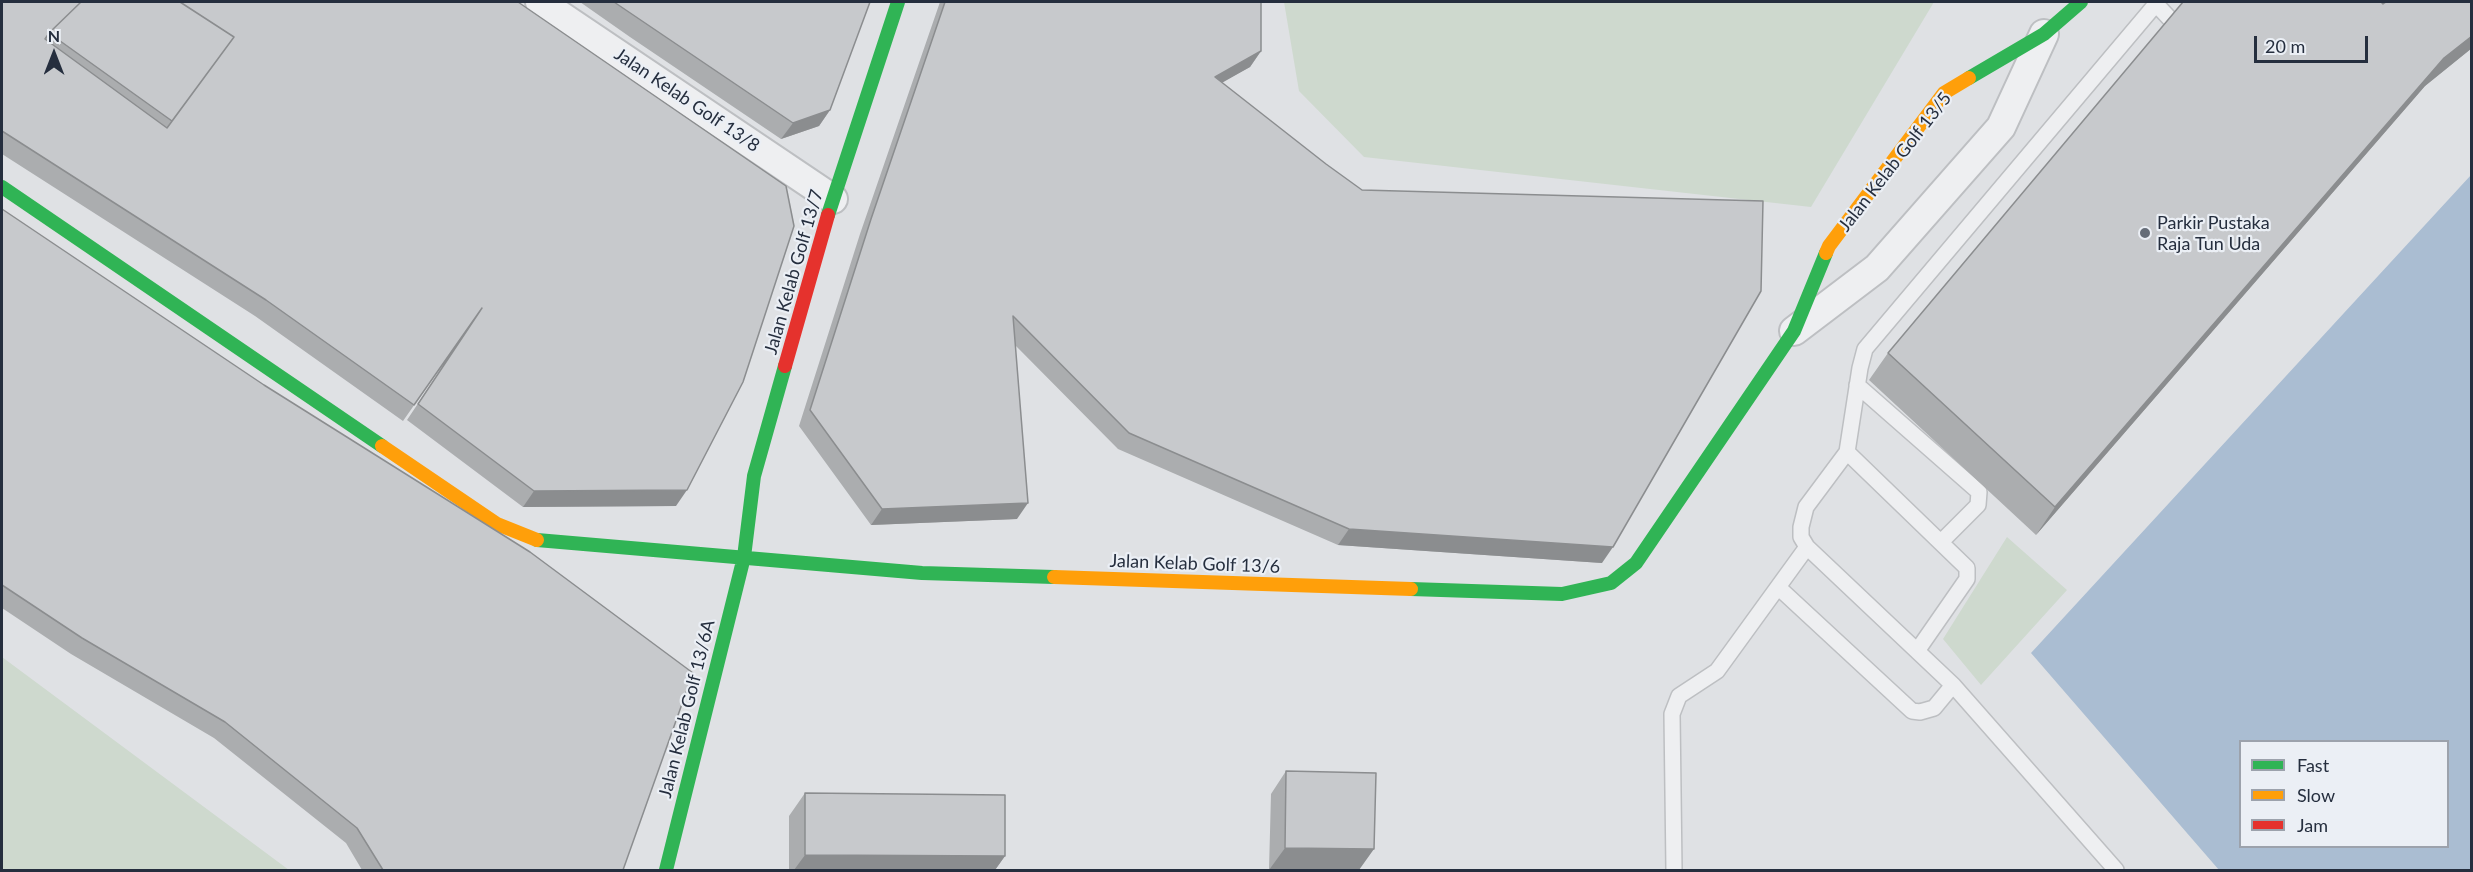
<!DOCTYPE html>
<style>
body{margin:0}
#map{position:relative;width:2473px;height:872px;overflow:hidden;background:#dfe1e4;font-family:Lato,sans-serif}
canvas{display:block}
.frame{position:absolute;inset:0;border:3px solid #252e3e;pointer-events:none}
.legend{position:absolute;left:2239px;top:740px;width:210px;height:108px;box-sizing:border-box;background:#ebeff5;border:2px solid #9ca2ac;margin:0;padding:8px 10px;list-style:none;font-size:18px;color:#252e3e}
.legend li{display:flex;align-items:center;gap:12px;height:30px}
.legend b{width:30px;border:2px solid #9ca2ac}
.north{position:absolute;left:24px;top:24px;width:60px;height:60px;-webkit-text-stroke:4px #ebeff5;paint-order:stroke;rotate:0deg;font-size:16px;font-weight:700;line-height:24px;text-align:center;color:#252e3e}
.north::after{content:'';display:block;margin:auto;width:21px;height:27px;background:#252e3e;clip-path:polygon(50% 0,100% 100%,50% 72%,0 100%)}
.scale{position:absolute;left:2254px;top:36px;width:114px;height:27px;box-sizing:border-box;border:3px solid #252e3e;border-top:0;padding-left:8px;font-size:18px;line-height:21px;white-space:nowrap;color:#252e3e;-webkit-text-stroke:4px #ebeff5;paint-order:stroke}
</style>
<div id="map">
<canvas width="2473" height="872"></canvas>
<div class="frame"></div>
<ul class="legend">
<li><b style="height:8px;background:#30b455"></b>Fast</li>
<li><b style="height:8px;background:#ff9f0a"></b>Slow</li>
<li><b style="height:8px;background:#e5322d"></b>Jam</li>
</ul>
<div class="north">N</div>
<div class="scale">20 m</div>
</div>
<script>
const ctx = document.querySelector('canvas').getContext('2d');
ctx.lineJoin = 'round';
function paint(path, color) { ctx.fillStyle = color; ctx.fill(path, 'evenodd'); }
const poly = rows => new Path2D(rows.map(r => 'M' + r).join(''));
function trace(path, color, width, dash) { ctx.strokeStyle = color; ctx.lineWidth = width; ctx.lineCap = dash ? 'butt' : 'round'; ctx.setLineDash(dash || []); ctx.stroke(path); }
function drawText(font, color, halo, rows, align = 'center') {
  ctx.font = font + ' Lato,sans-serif'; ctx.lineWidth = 4.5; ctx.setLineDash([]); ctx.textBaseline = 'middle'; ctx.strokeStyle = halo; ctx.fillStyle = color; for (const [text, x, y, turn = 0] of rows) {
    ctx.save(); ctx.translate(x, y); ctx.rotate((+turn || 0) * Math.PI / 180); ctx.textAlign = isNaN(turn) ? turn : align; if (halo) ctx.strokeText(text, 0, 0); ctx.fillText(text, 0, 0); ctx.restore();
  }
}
const green = poly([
 [1284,2,1934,2,1811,207,1364,157,1299,91],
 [2007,537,2067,590,1981,685,1943,639],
 [2,657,289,870,2,870]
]);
const water = poly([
 [2471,175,2471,870,2219,870,2031,653],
 [2240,742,2448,742,2448,846,2240,846]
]);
const lane = poly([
 [2156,4,2171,20],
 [1857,385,1979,492,1978,505,1941,542],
 [1847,452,1967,568,1967,579,1917,651],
 [1778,587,1912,711,1920,712,1934,708,1953,685],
 [1674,870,1672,714,1679,696,1717,671,1807,547],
 [2116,870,1953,685,1807,547,1801,537,1801,527,1806,507,1847,452,1860,368,1865,349,2156,4,2155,2]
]);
const street = poly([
 [540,2,833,199],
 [1794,331,1877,268,2001,127,2044,34]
]);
const fast = poly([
 [1969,78,2044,34,2081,2],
 [2,187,382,446],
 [828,215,898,2],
 [537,540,922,573,1054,577],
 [1411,589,1562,594,1611,583,1636,563,1794,331,1826,253],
 [666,870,744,557,754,476,785,366]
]);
const slow = poly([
 [1826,253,1829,246,1944,93,1969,78],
 [382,446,497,524,537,540],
 [1054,577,1411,589]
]);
const jam = poly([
 [785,366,828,215]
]);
const wall = poly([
 [2,2,518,2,676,506,523,507,407,420,471,324,403,421,255,316,2,154],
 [580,2,870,2,830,110,819,126,781,139,630,37],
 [940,2,1261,2,1261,51,1250,67,1222,82,1602,563,1338,545,1118,449,1015,345,1017,519,871,525,799,426,860,234],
 [2472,2,2472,48,2425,86,2036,535,1869,380,1888,353],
 [2,209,623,870,362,870,346,843,214,738,71,654,2,608],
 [1286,771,1374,849,1269,870,1271,794],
 [805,793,1005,856,995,870,789,870,789,816]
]);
const shadedWall = poly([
 [2472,36,2472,48,2425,86,2036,535,2055,507,2444,58],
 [1261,51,1250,67,1204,93,1215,77],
 [830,110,819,126,781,139,793,123],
 [687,490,676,506,523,507,534,491],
 [1028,503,1017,519,871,525,882,509],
 [1349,529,1613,547,1602,563,1338,545],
 [1285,848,1374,849,1359,870,1269,870],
 [805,855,1005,856,995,870,794,870]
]);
const building = poly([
 [2,2,81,2,49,33,45,39,167,128,234,37,180,2,518,2,786,186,794,226,743,382,687,490,534,491,418,404,482,308,414,405,266,300,2,131,2,2],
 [81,2,180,2,234,37,172,121,49,33,81,2],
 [614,2,870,2,830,110,793,123,614,2],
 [945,2,1261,2,1261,51,1215,77,1326,164,1362,190,1763,201,1761,291,1613,547,1349,529,1129,433,1013,316,1028,503,882,509,810,410,871,219,945,2],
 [2183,2,2381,2,2383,4,2386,2,2472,2,2472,36,2444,58,2055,507,1888,353,2183,2],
 [2,209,264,385,530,552,693,673,623,870,383,870,357,828,225,722,82,638,2,585,2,209],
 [1286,771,1376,773,1374,849,1285,848,1286,771],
 [805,793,1005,795,1005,856,805,855,805,793]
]);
const markers = [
 [2145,233,6,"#666d78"]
];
const streetNames = [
 ["Jalan Kelab Golf 13/8",687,100,34],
 ["Jalan Kelab Golf 13/5",1895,162,-52],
 ["Jalan Kelab Golf 13/7",794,272,-74],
 ["Jalan Kelab Golf 13/6",1195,564,2],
 ["Jalan Kelab Golf 13/6A",687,709,-76]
];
const poiNames = [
 ["Parkir Pustaka",2157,223],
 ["Raja Tun Uda",2157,244]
];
paint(green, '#ced9ce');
paint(water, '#aabdd2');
trace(lane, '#bdbfc2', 18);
trace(street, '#bdbfc2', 32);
trace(lane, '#eeeff1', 15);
trace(street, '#eeeff1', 28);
trace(fast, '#30b455', 14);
trace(slow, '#ff9f0a', 14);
trace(jam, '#e5322d', 14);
paint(wall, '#abadaf');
paint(shadedWall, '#8b8d8f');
paint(building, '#c7c9cc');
trace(building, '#8b8d8f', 1.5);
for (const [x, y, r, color] of markers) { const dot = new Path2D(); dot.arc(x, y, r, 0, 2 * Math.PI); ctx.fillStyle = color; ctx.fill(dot); trace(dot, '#ebeff5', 2); }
drawText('18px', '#252e3e', '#ebeff5', streetNames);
drawText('18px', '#252e3e', '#ebeff5', poiNames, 'left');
</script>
